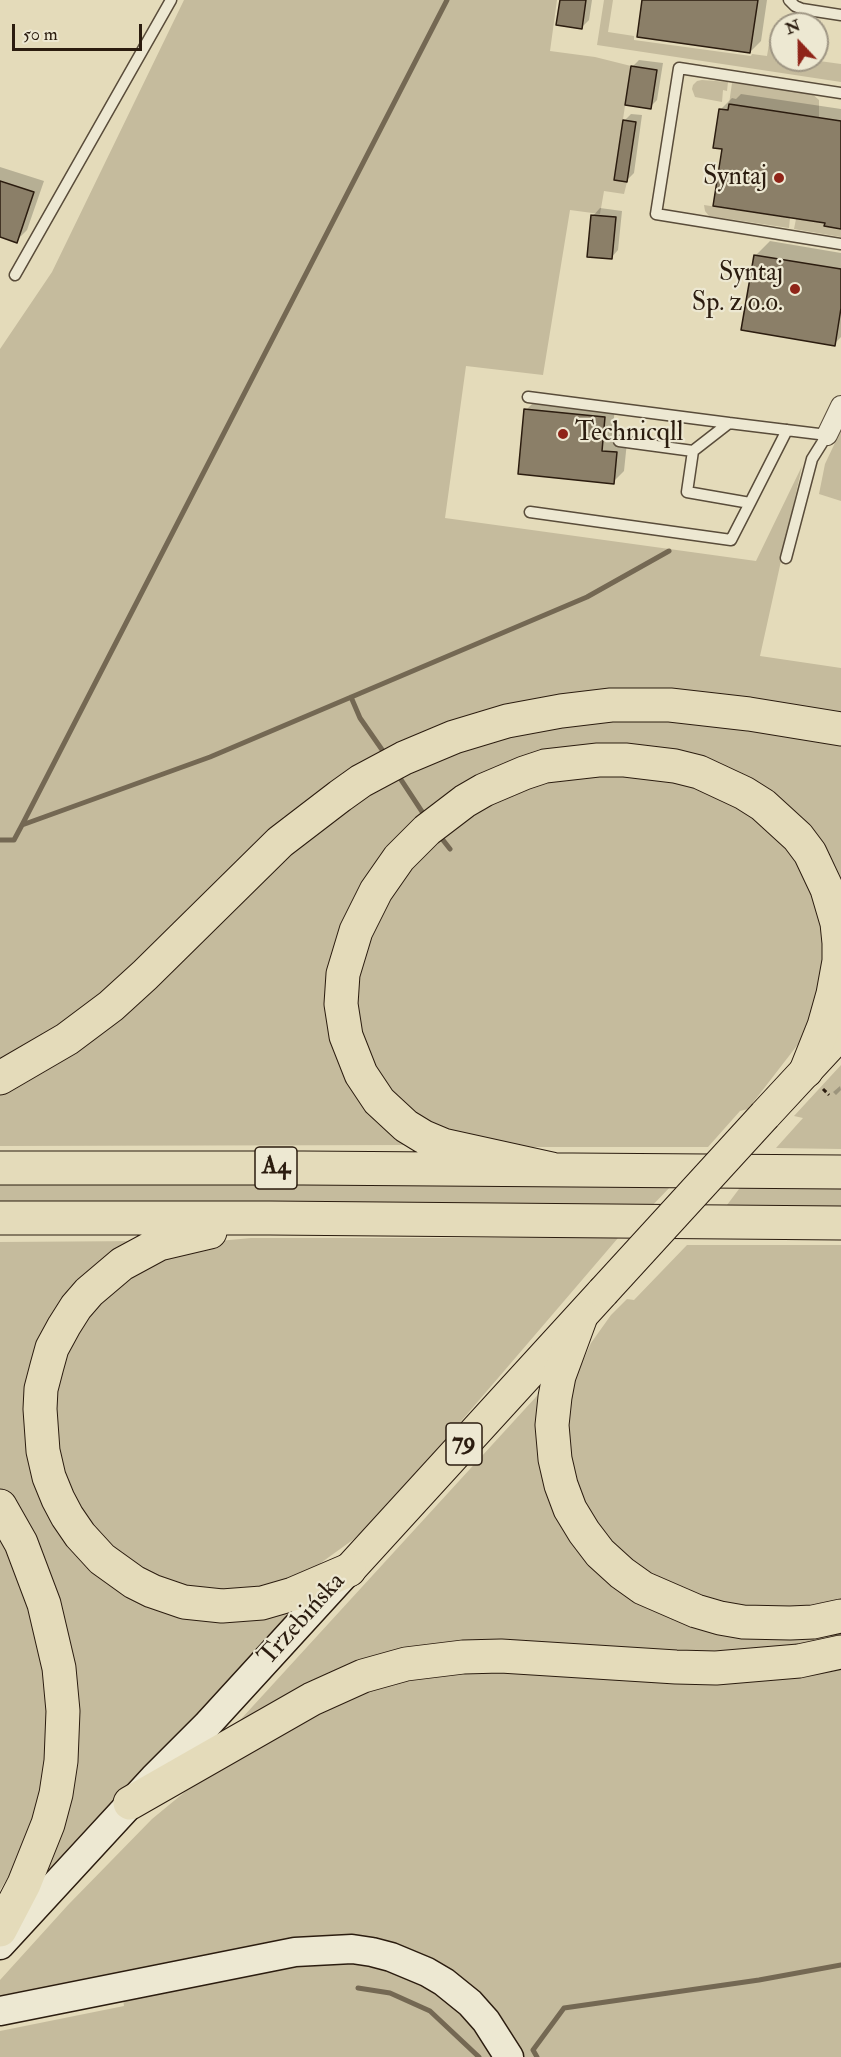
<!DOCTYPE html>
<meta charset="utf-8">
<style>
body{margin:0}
#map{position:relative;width:841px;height:2057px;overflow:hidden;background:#e4dbba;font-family:"IM FELL Double Pica",serif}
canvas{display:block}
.north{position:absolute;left:769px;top:12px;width:60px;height:60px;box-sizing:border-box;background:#ede8d2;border:2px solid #9f9684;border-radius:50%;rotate:338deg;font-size:16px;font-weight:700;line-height:24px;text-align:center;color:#2b1c0f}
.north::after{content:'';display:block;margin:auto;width:21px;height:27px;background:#8f2418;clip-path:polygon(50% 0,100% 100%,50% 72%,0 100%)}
.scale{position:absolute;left:12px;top:24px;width:130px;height:27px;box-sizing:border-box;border:3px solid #2b1c0f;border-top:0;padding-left:8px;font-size:18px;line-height:21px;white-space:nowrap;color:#2b1c0f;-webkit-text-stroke:4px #ede8d2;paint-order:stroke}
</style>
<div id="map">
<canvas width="841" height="2057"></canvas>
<div class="north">N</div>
<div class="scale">50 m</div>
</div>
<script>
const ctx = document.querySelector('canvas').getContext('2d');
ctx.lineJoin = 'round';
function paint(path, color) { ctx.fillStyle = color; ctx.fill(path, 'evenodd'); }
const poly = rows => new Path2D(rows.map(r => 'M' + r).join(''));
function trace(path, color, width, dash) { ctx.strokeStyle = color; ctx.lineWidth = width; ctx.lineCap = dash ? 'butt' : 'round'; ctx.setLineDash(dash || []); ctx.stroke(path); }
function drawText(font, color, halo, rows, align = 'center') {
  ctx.font = font + ' "IM FELL Double Pica",serif'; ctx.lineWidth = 4.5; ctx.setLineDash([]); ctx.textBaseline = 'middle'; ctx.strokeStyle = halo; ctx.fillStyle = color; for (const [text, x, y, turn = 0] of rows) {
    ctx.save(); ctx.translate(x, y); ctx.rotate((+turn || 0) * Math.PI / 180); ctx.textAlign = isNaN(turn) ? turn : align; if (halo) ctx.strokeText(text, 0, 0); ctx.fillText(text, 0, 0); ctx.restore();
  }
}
const green = poly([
 [184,0,557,0,550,51,595,57,631,66,614,179,627,182,624,194,604,191,600,214,570,210,543,375,466,366,445,518,756,561,802,466,760,656,841,668,841,719,672,696,440,731,115,989,0,1066,0,349,52,272],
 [604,0,613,0,608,32,634,36,634,40,751,56,752,54,767,56,770,38,776,38,777,29,781,24,781,60,812,60,841,64,841,82,597,45],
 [702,80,728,82,727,91,723,90,722,102,695,97,692,89,693,85,697,81],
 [732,83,811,93,819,100,819,117,729,104],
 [704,205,790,218,789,228,709,216,705,211],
 [796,219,825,223,824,226,841,229,841,237,794,229],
 [841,430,841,501,819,494,825,464],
 [627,714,841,739,841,886,706,761,454,794,331,994,412,1145,0,1146,0,1089,329,814,472,741],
 [653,772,729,797,778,832,817,891,828,956,811,1021,799,1043,748,1109,740,1111,708,1147,533,1147,472,1140,416,1118,382,1085,359,1034,355,980,375,921,413,860,465,814,559,775],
 [841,1065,841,1149,776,1148,803,1118,794,1116],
 [0,1181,673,1184,647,1211,0,1209],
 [742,1185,841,1186,841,1210,724,1209],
 [251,1238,618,1238,391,1503,354,1539,304,1575,220,1598,157,1583,85,1527,51,1441,62,1352,119,1278,197,1243],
 [144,1241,109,1260,29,1413,121,1585,301,1603,25,1899,63,1796,20,1519,0,1489,0,1242],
 [687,1245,841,1245,841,1606,753,1613,639,1574,578,1505,562,1426,575,1379,581,1365,591,1343,611,1315,627,1299,634,1300],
 [546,1386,545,1425,633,1594,841,1624,841,1644,795,1653,507,1649,231,1730],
 [0,1527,40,1626,51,1762,16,1877,10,1874,0,1890],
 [841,1661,841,2057,524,2057,504,2029,395,1948,118,1973,0,1996,0,1980,68,1905,152,1819,186,1791,218,1771,235,1755,395,1675],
 [322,1963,356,1964,386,1971,417,1983,444,1997,468,2020,492,2057,0,2057,0,2031,124,2006,123,1999,250,1973]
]);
const shadow = poly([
 [562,0,592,0,589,20,582,27],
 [643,0,767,0,761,41,750,52],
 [639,60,663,63,657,100,650,107,632,67],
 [741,94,841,109,841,228,826,222,723,148,721,109,732,98,736,99],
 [631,114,642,115,634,173,627,180,624,121],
 [0,167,44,181,27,230,16,241,0,236],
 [600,208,622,211,618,250,611,258,593,216],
 [770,241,841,253,841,337,834,344,755,256],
 [537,399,615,406,612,440,627,442,624,471,613,482,526,410],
 [840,1086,841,1090,836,1095,833,1092]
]);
const stream = poly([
 [351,697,360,718,385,754],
 [398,775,425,816],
 [22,825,210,757,587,597,669,551],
 [439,835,450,849],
 [0,840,14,840,22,825,447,0],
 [358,1988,390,1993,430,2011,479,2057],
 [537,2057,533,2050,564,2008,759,1980,841,1965]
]);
const building = poly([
 [560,0,586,0,582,29,556,25,560,0],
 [642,0,758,0,750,53,637,37,642,0],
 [631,66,657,70,651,109,625,105,631,66],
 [729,104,841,121,841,229,824,226,825,223,713,206,722,149,713,148,719,109,728,110,729,104],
 [623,120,636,122,627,182,614,180,623,120],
 [0,181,34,192,17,243,0,237,0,181],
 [591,215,616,217,612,259,587,257,591,215],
 [754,255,841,269,841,308,835,346,741,330,754,255],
 [524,409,605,417,602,451,617,452,614,484,518,474,524,409]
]);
const path = poly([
 [823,1089,829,1095]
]);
const lane = poly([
 [789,0,795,6,802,9,841,15],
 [841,93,679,68,656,214,841,244],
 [15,275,171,0],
 [528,397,729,423],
 [619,441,693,451,729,423,827,435,812,459,786,558],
 [693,451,687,492,750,503,787,430],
 [530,512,731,540,750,503]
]);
const street = poly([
 [827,435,841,406]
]);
const secondary = poly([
 [0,1945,154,1778,207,1725,347,1572],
 [0,2011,295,1952,352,1949,372,1952,391,1957,427,1972,444,1982,470,2003,486,2021,509,2057]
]);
const primary = poly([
 [765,1115,841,1033],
 [349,1570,603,1292]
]);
const highway = poly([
 [0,1078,67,1039,111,1006,145,975,280,842,340,796,361,781,404,758,454,737,507,721,561,711,611,705,670,705,749,714,841,729],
 [0,1168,303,1168,841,1172],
 [552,1169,443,1145,424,1137,406,1126,379,1101,361,1074,346,1036,341,1004,343,974,356,931,376,891,399,858,427,830,465,801,484,790,524,773,545,766,598,760,625,760,675,766,699,772,744,793,763,805,798,837,810,853,827,889,837,923,839,943,839,961,833,994,824,1026,806,1071],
 [0,1218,270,1218,841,1223],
 [210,1232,159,1244,122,1264,89,1292,76,1307,64,1326,52,1348,47,1366,41,1389,40,1409,43,1451,49,1477,58,1499,67,1516,80,1535,102,1559,134,1582,152,1591,184,1602,222,1606,262,1603,293,1594,349,1570],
 [580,1319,559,1376,555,1397,552,1425,555,1459,561,1485,570,1509,584,1532,600,1553,622,1573,643,1588,696,1611,720,1618,743,1622,790,1623,813,1622,841,1616],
 [0,1506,21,1543,44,1604,59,1668,63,1711,61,1761,56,1794,48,1824,24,1884,0,1930],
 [130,1803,312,1699,363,1676,406,1664,463,1657,501,1656,676,1667,716,1668,799,1661,841,1652]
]);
const primaryBridge = poly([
 [603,1292,765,1115]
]);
const markers = [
 [779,178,6,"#8f2418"],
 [795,289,6,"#8f2418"],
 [563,434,6,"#8f2418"]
];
const shields = [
 [276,1168,42],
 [464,1444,36]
];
const shieldNames = [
 ["A4",276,1168],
 ["79",464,1444]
];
const poiNames = [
 ["Syntaj",767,178],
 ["Syntaj",783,274],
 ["Sp. z o.o.",783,304],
 ["Technicqll",575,434,"left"]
];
const streetNames = [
 ["Trzebińska",303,1620,-48]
];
paint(green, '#c5bb9d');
paint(shadow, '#0003');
trace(stream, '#746853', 5);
paint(building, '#8b7f68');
trace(building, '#2b1c0f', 1.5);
trace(lane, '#594c3a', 13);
trace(street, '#594c3a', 22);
trace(secondary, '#2b1c0f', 31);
trace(primary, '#2b1c0f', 34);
trace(highway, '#2b1c0f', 35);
trace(path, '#2b1c0f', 3, [4.5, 3]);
trace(lane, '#ede8d2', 10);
trace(street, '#ede8d2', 20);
trace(secondary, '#ede8d2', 28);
trace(primary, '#e4dbba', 32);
trace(highway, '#e4dbba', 33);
trace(primaryBridge, '#2b1c0f', 34, []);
trace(primaryBridge, '#e4dbba', 32);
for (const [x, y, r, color] of markers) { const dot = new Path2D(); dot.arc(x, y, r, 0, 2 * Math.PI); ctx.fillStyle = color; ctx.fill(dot); trace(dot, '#ede8d2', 2); }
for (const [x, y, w] of shields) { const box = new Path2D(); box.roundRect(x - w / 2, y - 21, w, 42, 4.5); ctx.fillStyle = '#ede8d2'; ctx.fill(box); trace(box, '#2b1c0f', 1.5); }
drawText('bold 24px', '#2b1c0f', null, shieldNames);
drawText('26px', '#2b1c0f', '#ede8d2', poiNames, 'right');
drawText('26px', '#2b1c0f', '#ede8d2', streetNames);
</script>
